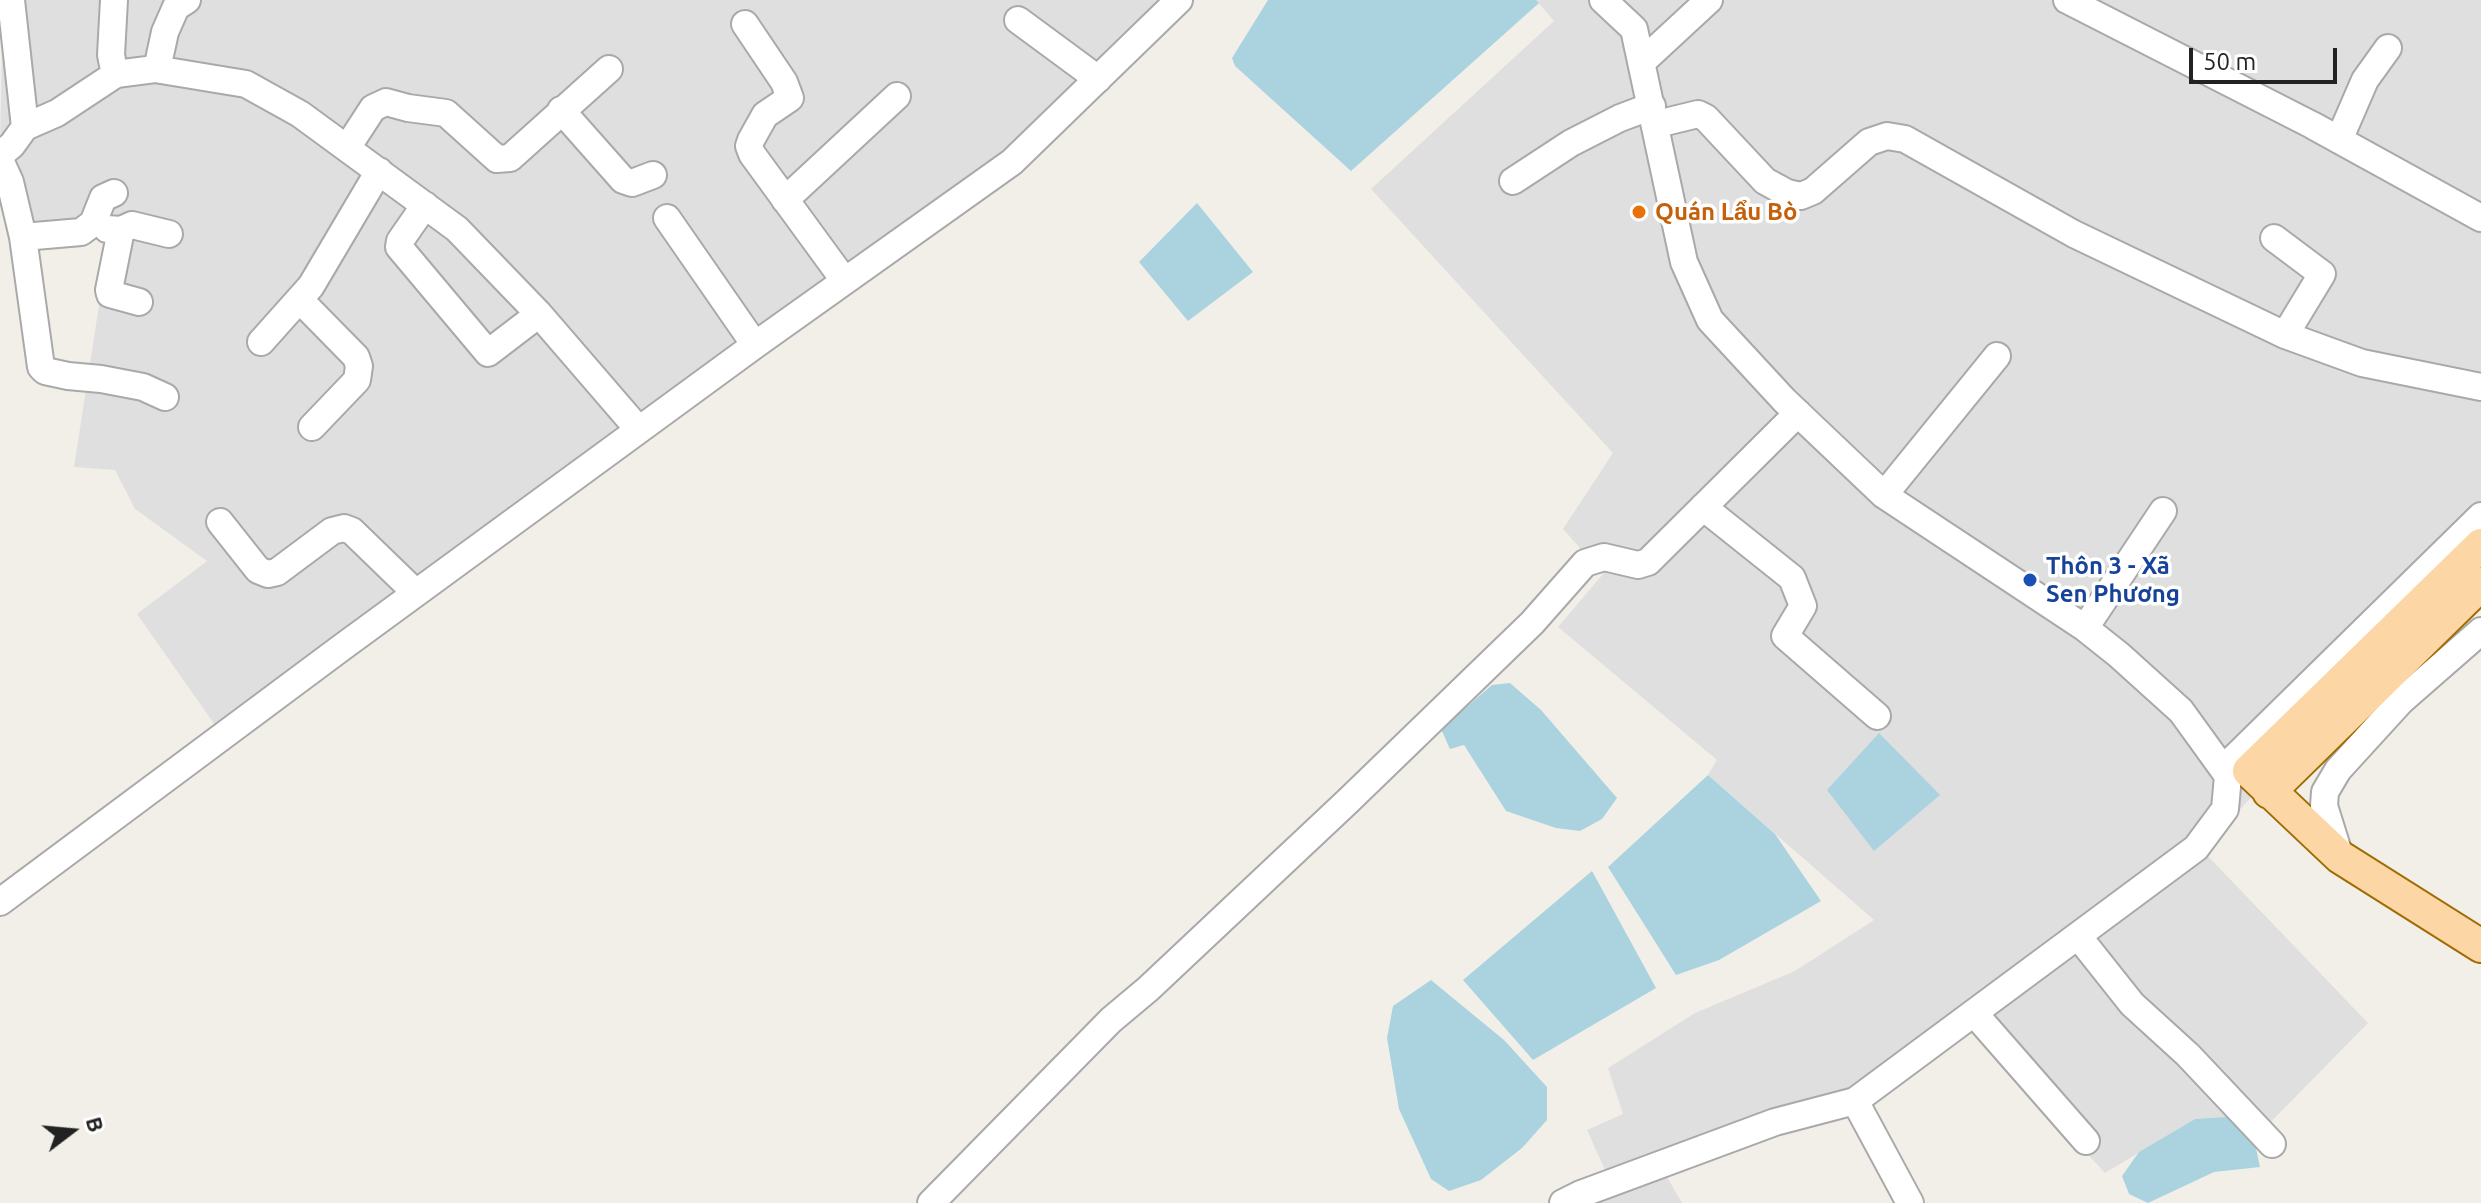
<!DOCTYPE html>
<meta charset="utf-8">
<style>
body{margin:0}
#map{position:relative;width:2481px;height:1203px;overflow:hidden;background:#f2efe9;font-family:Ubuntu,sans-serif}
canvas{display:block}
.north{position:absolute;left:32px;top:1091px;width:80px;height:80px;-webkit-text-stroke:6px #fff;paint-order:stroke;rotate:74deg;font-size:22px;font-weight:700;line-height:32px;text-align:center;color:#222}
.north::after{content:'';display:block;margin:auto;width:28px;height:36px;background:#222;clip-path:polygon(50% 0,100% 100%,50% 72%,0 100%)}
.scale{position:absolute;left:2189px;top:48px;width:148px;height:36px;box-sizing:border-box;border:4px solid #222;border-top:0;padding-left:10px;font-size:24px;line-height:28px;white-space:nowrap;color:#222;-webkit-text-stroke:6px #fff;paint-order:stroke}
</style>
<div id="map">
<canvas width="2481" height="1203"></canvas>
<div class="north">B</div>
<div class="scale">50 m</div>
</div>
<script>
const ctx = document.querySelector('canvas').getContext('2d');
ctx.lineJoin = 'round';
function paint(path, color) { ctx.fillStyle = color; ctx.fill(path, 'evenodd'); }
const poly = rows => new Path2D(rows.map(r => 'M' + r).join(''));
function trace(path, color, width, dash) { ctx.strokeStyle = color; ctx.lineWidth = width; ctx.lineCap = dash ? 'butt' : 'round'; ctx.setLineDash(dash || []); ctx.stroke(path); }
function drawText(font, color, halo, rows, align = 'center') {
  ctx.font = font + ' Ubuntu,sans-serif'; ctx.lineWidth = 7; ctx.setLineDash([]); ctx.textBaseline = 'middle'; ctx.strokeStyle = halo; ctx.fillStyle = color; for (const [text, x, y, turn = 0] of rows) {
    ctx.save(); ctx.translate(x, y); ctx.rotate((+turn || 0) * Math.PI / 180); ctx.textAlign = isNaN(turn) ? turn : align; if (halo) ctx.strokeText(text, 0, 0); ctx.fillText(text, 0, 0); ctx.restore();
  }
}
const residential = poly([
 [3,0,1165,0,1087,87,1005,149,823,279,222,735,137,614,207,561,135,509,115,470,74,467,110,234,14,243,0,145],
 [1536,0,2481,0,2481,513,2253,795,2203,851,2368,1023,2254,1139,2195,1119,2105,1173,1972,1029,1862,1101,1660,1165,1682,1203,1590,1203,1579,1183,1605,1170,1587,1130,1623,1114,1608,1068,1695,1013,1795,971,1874,920,1708,775,1717,760,1558,627,1603,574,1563,529,1613,453,1371,189,1554,21]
]);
const water = poly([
 [1268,0,1536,0,1539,3,1351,171,1235,66,1232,58],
 [1197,203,1253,272,1188,321,1139,262],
 [1510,683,1541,710,1617,798,1602,819,1580,831,1556,828,1506,811,1464,745,1450,749,1441,729,1492,685],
 [1879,733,1940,795,1874,851,1827,790],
 [1708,775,1775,834,1821,901,1719,960,1676,975,1608,867],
 [1592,871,1656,988,1533,1060,1463,980],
 [1431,980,1504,1040,1547,1087,1547,1120,1522,1148,1481,1180,1449,1191,1431,1179,1399,1109,1387,1038,1393,1006],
 [2227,1117,2254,1139,2260,1167,2214,1172,2148,1203,2129,1194,2122,1176,2139,1152,2195,1119]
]);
const minor = poly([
 [11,0,25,127],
 [114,0,111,55,115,75],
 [1603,0,1634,29,1684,262,1710,320,1784,400,1884,495,2085,628,2119,655,2181,711,2228,776,2225,809,2196,848,1855,1101,1910,1203],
 [2067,0,2312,125,2481,218],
 [1018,20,1098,79],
 [745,24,784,82,790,98,765,115,751,140,749,146,752,154,844,280],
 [1642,62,1709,0],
 [157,69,165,32,176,7,187,0],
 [561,110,623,180,632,183,653,175],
 [1657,124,1698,114,1706,118,1765,181,1787,193,1801,196,1813,191,1869,142,1887,136,1905,139,2074,234,2285,335,2362,363,2481,387],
 [2339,140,2365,80,2388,48],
 [347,148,373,108,386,102,408,108,446,113,497,159,510,158,609,69],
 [0,155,12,145,25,127,57,113,116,74,155,69,246,84,300,114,457,229,539,314,639,430],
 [0,160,10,182,23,237,41,367,45,371,68,376,101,379,143,387,165,397],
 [1513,181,1571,143,1620,118,1652,106],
 [785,200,897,96],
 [425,205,400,241,399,247,488,353,539,314],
 [667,218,755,345],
 [107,229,121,230,132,225,169,234],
 [121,230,109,290,110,294,139,302],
 [23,237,81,232,93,223,103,198,114,193],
 [2274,238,2322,274,2285,335],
 [300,300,356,357,359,366,357,380,312,427],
 [261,342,311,286,379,171],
 [1884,495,1997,356],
 [1703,507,1792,578,1803,606,1785,636,1877,716],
 [220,522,258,570,268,574,277,572,332,531,344,528,352,531,416,593],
 [2085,628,2163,511],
 [2223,769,2481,516],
 [2340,857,2324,806,2325,792,2338,770,2401,701,2481,631],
 [0,902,341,648,755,345,1012,162,1179,0],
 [2078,936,2132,1004,2188,1055,2272,1144],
 [1974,1013,2086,1141],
 [931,1203,1111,1020,1148,989,1348,801,1532,623,1585,563,1604,557,1638,565,1648,562,1798,413],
 [1563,1203,1581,1194,1775,1122,1855,1101]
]);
const major = poly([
 [2481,545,2249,771,2340,857,2481,946],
 [2269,792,2481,584]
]);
const markers = [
 [1639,212,8,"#e8710a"],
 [2030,580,8,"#1a4fb4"]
];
const foodNames = [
 ["Quán Lẩu Bò",1655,212]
];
const transitNames = [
 ["Thôn 3 - Xã",2046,566],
 ["Sen Phương",2046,594]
];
paint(residential, '#e0dfdf');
paint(water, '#aad3df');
trace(minor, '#a9a9a9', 30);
trace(major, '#a06b00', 36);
trace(minor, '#fff', 26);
trace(major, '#fcd6a4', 32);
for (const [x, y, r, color] of markers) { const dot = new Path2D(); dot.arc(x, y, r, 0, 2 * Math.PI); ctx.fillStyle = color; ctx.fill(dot); trace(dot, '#fff', 3); }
drawText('bold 24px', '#c56008', '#fff', foodNames, 'left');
drawText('bold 24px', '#164399', '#fff', transitNames, 'left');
</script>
